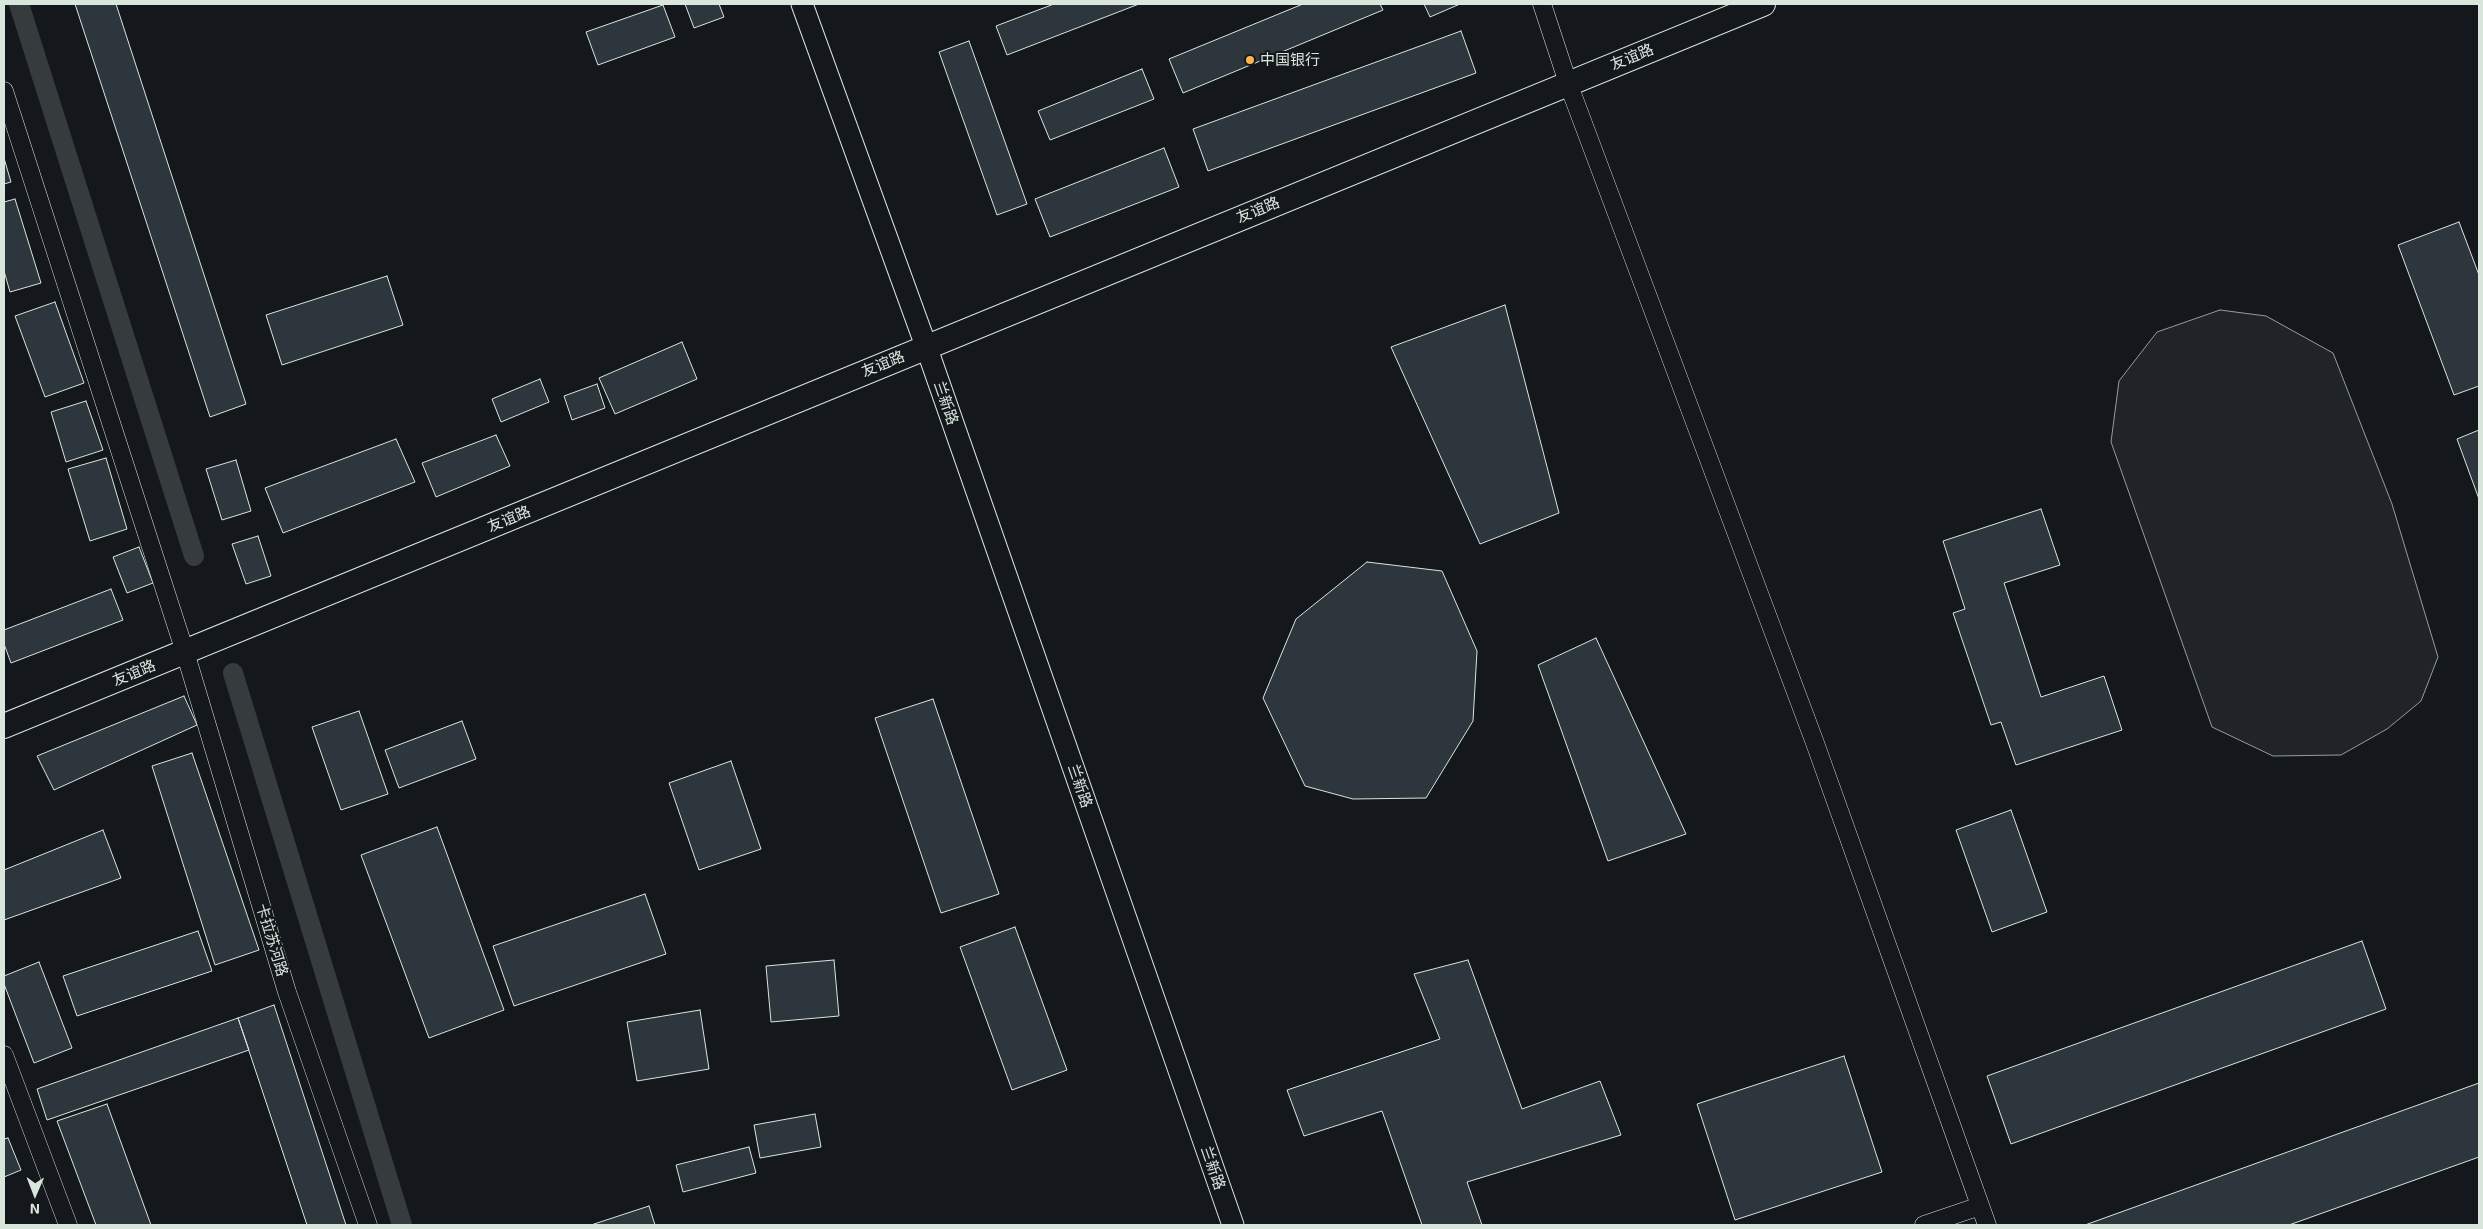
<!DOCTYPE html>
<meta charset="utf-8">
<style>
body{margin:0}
#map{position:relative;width:2483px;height:1229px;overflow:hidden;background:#14181c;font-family:"Exo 2",sans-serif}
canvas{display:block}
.frame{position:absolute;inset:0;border:5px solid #d8e6dc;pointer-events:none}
.north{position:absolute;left:10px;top:1169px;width:50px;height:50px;-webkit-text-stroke:4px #14181c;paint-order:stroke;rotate:181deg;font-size:14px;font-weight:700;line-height:20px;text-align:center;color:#d8e6dc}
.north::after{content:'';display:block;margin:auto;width:18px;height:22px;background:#d8e6dc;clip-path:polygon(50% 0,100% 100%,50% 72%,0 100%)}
</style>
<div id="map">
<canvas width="2483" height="1229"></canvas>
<div class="frame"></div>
<div class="north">N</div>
</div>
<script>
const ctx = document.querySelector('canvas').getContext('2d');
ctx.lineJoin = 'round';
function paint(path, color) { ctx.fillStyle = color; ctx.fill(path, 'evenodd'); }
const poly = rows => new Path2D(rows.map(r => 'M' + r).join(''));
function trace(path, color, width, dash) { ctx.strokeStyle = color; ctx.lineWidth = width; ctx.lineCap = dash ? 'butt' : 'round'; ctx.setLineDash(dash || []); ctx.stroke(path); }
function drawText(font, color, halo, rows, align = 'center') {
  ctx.font = font + ' "Exo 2","Noto Sans SC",sans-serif'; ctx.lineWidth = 4; ctx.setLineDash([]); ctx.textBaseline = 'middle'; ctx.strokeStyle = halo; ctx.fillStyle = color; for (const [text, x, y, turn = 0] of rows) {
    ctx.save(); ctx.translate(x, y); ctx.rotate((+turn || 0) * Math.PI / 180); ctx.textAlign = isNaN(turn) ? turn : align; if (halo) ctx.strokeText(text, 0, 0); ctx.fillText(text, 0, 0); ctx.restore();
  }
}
const green = poly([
 [2220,310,2266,316,2333,353,2392,504,2438,657,2421,701,2387,729,2341,755,2273,756,2212,727,2111,442,2119,381,2157,332,2220,310]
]);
const canal = poly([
 [19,4,194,556],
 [233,673,402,1225]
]);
const building = poly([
 [75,4,116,4,246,404,210,417,75,4],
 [685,4,719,4,724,17,694,28,685,4],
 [1054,4,1139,4,1007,55,996,26,1054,4],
 [1303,4,1380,4,1383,10,1183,93,1169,59,1303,4],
 [1424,4,1460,4,1430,17,1424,4],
 [663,5,675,37,598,65,586,32,663,5],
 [1461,31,1476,73,1208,171,1193,129,1461,31],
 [969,41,1027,204,997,215,939,52,969,41],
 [1142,69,1154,99,1050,140,1038,111,1142,69],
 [1164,148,1179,187,1050,237,1035,199,1164,148],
 [4,158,11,182,4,184,4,158],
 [15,199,41,283,10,292,4,271,4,202,15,199],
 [2459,222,2479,275,2479,386,2454,395,2398,245,2459,222],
 [387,276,403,325,282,365,266,315,387,276],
 [55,302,84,383,45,397,15,316,55,302],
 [1505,305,1559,513,1480,544,1391,347,1505,305],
 [682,342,697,379,615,414,599,378,682,342],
 [540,379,549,402,501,422,492,399,540,379],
 [597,384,605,408,572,420,564,396,597,384],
 [86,401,103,450,66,462,51,412,86,401],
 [2479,430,2479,499,2457,439,2479,430],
 [496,435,510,466,436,497,422,463,496,435],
 [396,439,415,482,283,533,265,488,396,439],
 [106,458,127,529,90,541,68,469,106,458],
 [236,460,251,511,222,520,206,469,236,460],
 [2041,509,2060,565,2004,583,2041,697,2104,676,2122,730,2016,765,2001,722,1991,725,1953,613,1965,609,1943,541,2041,509],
 [258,536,271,576,246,584,232,544,258,536],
 [139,547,153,583,127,593,113,557,139,547],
 [1367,562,1442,571,1477,651,1473,721,1426,798,1353,799,1305,786,1263,698,1296,619,1367,562],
 [111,589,123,620,11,663,4,644,4,630,111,589],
 [1596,638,1686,834,1608,861,1538,665,1596,638],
 [184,696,197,725,54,790,37,756,184,696],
 [933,699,999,894,941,913,875,718,933,699],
 [359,711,388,794,341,810,312,727,359,711],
 [462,721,476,759,399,788,385,750,462,721],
 [192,753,259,950,215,965,152,766,192,753],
 [731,761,761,849,699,870,669,783,731,761],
 [2011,810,2047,912,1992,932,1956,830,2011,810],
 [437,827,504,1010,429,1038,361,855,437,827],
 [103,830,121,878,4,920,4,870,103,830],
 [645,894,666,954,514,1006,493,946,645,894],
 [1015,927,1067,1070,1012,1090,960,947,1015,927],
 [198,931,212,971,77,1016,63,976,198,931],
 [2362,941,2386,1009,2011,1144,1987,1076,2362,941],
 [834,960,839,1016,771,1022,766,966,834,960],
 [1468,960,1522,1109,1600,1081,1621,1135,1467,1182,1482,1225,1422,1225,1382,1111,1304,1136,1287,1090,1440,1039,1414,974,1468,960],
 [39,962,72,1048,34,1063,4,984,4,976,39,962],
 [274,1005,346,1225,307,1225,238,1018,274,1005],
 [700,1010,709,1069,637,1081,627,1022,700,1010],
 [238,1018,249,1050,47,1120,37,1089,238,1018],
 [1844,1056,1882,1172,1735,1220,1697,1104,1844,1056],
 [2479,1083,2479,1157,2289,1225,2085,1225,2479,1083],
 [107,1104,151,1225,96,1225,57,1121,107,1104],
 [815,1114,821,1147,760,1158,754,1125,815,1114],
 [8,1138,21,1170,4,1177,4,1139,8,1138],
 [749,1147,756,1173,683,1192,676,1165,749,1147],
 [649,1206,655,1225,591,1225,649,1206]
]);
const minor = poly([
 [1542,4,1568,83,1815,743,1987,1225],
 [4,91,185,652,287,992,368,1225],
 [4,1055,68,1225],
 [1924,1225,1980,1206]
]);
const tertiary = poly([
 [802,4,926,346,1233,1225]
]);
const secondary = poly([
 [4,726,1763,4]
]);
const markers = [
 [1250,60,5,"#ffb74d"]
];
const streetNames = [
 ["友谊路",1632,57,-22],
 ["友谊路",1258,210,-22],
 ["友谊路",883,364,-22],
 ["兰新路",946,403,71],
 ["友谊路",509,519,-22],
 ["友谊路",134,673,-22],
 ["兰新路",1080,786,71],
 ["卡拉苏河路",272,940,73],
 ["兰新路",1213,1168,71]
];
const poiNames = [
 ["中国银行",1260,60]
];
paint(green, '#202428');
trace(green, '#939e99', 1);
trace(canal, '#363b3e', 20);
paint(building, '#2c363c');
trace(building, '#d8e6dc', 1);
trace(minor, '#d8e6dc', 19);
trace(tertiary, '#d8e6dc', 23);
trace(secondary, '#d8e6dc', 26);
trace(minor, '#14181c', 18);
trace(tertiary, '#14181c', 21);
trace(secondary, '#14181c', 24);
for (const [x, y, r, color] of markers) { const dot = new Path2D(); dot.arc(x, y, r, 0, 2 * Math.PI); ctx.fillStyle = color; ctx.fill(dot); trace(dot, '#14181c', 2); }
drawText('15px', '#d8e6dc', '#14181c', streetNames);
drawText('15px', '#d8e6dc', '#14181c', poiNames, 'left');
</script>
